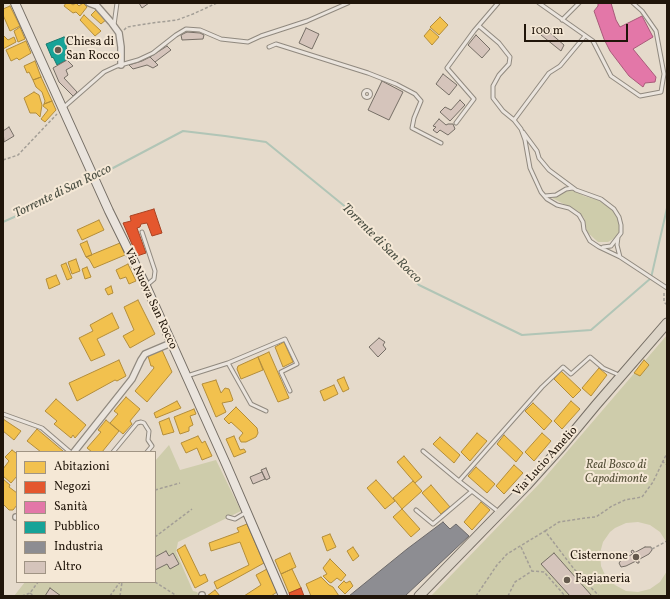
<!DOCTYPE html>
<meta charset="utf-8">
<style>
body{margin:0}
#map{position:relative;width:670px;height:599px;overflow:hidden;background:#e5dacb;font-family:Vollkorn,serif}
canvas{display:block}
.frame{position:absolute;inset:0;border:4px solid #20150a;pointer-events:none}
.legend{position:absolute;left:16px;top:451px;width:140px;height:132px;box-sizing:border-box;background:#f5e8d6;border:1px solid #a09484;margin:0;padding:5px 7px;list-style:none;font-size:12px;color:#20150a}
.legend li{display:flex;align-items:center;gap:8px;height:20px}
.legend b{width:20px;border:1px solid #a09484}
.scale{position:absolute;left:524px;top:24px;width:104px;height:18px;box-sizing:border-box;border:2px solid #20150a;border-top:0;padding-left:5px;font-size:12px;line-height:14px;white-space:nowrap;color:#20150a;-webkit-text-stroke:3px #f5e8d6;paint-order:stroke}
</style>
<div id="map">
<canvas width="670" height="599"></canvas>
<div class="frame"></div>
<ul class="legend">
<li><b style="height:11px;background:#f2c14e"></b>Abitazioni</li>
<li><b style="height:11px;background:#e4572e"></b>Negozi</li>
<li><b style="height:11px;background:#e377a8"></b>Sanità</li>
<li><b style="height:11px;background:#17a398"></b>Pubblico</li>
<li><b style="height:11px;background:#8d8d92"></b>Industria</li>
<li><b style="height:11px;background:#d5c4bb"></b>Altro</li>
</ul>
<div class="scale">100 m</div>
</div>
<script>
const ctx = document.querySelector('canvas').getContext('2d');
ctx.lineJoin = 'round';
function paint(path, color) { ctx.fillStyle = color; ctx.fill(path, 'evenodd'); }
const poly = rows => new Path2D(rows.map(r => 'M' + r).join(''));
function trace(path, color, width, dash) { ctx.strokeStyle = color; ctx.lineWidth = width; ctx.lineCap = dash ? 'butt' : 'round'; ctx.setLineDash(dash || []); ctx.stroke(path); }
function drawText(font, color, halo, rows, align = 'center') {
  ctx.font = font + ' Vollkorn,serif'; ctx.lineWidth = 4; ctx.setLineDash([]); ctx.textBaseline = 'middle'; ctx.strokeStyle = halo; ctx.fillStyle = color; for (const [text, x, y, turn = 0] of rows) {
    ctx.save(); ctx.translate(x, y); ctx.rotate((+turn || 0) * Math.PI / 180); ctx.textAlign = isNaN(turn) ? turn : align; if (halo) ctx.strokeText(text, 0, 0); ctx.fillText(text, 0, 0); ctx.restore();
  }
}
const green = poly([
 [569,190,575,191,584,196,598,200,610,208,618,217,619,225,619,232,615,238,608,242,598,242,587,232,584,218,578,211,552,198],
 [667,335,667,543,660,532,650,525,638,522,626,523,615,528,610,532,603,542,600,553,601,566,606,577,615,585,626,591,638,592,650,589,660,582,667,571,667,596,431,596,541,482],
 [169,445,180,470,216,460,241,511,178,542,176,552,193,591,197,592,199,596,14,596,25,582,155,582,155,461]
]);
const homes = poly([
 [66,3,70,3,73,5,76,3,79,6,83,3,87,7,80,16,76,12,73,13,64,6,66,3],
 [10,6,20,26,10,31,3,15,3,9,10,6],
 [97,9,107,19,101,24,91,15,97,9],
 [84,15,101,31,95,36,80,20,84,15],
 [440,17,448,25,439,35,430,27,440,17],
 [20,27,25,39,18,42,14,31,20,27],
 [430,29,439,37,432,45,424,36,430,29],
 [3,35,8,40,14,37,16,42,3,49,3,35],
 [26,41,31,53,19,60,17,58,11,61,6,50,26,41],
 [35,61,41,77,33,80,29,72,27,73,24,66,35,61],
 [41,77,52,101,44,104,45,101,42,92,36,87,33,80,41,77],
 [34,92,39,95,42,105,40,117,36,113,30,113,24,98,34,92],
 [52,101,56,110,45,122,41,119,48,110,43,106,44,104,52,101],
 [99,220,104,230,82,240,77,230,99,220],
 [87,241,92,255,86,257,80,244,87,241],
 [120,243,125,255,94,268,89,259,86,257,120,243],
 [76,259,80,271,72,274,68,262,76,259],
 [66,263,72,278,67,280,61,265,66,263],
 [128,264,136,281,129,284,126,277,120,279,116,270,128,264],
 [87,267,91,277,85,279,82,269,87,267],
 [56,275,60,284,49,289,46,279,56,275],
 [111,286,113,293,108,295,105,289,111,286],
 [138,300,155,334,130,348,123,336,134,330,124,307,138,300],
 [112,313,119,328,97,339,105,355,91,361,79,338,93,331,90,325,112,313],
 [284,342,293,362,283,367,275,347,284,342],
 [162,350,172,372,147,402,135,391,154,368,153,366,151,366,148,356,162,350],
 [269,352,289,398,278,402,258,357,269,352],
 [258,357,263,370,241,379,237,369,238,366,258,357],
 [119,360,126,376,117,381,115,380,77,401,69,383,119,360],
 [644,360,649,365,640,376,634,373,644,360],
 [599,368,607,375,591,396,582,388,599,368],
 [561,371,581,390,573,398,554,379,561,371],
 [344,377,349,389,343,392,337,380,344,377],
 [216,380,221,393,225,388,229,389,233,400,232,401,222,403,226,412,216,417,202,384,216,380],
 [334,385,338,394,324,401,320,391,334,385],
 [126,397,140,409,130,421,132,424,123,434,110,423,118,414,114,411,126,397],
 [56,399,86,425,75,438,73,435,71,438,54,424,57,421,45,411,56,399],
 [177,401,181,408,156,418,154,413,177,401],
 [571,401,580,409,562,429,554,421,571,401],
 [533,403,552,421,544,430,525,411,533,403],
 [236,407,257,428,258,433,256,437,246,442,241,442,239,438,243,433,231,422,229,424,224,419,236,407],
 [194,409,196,414,190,416,193,425,189,427,189,431,180,434,174,417,194,409],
 [169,418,174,432,163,435,159,422,169,418],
 [3,419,21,431,14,440,3,431,3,419],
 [106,420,119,431,102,452,92,452,87,448,101,432,98,430,106,420],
 [37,429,63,451,63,452,41,452,27,441,37,429],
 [477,433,487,441,470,461,461,452,477,433],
 [542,433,551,441,534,461,525,452,542,433],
 [504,435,523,453,516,462,497,444,504,435],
 [198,436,202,443,205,441,212,456,202,460,197,448,186,453,181,443,198,436],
 [234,436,240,450,244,449,246,452,234,457,226,439,234,436],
 [440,437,460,455,454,463,433,444,440,437],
 [12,450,16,453,17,452,17,476,11,483,3,476,3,469,9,461,5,457,12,450],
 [404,456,422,477,415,483,397,462,404,456],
 [514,465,523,473,504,494,496,486,514,465],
 [476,467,495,484,487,493,468,476,476,467],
 [3,479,10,485,9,487,17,493,17,505,13,510,9,510,3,504,3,479],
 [376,480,395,501,385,509,367,488,376,480],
 [413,481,422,491,402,509,393,498,413,481],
 [431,485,450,507,441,514,422,493,431,485],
 [481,502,490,510,472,530,464,522,481,502],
 [402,509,420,529,411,537,393,517,402,509],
 [247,524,264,563,217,589,214,582,249,565,240,542,211,551,209,543,239,532,237,528,247,524],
 [330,534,336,547,327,551,322,537,330,534],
 [185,545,200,576,205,574,208,581,195,588,177,550,185,545],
 [353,547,359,556,353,561,347,551,353,547],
 [290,553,296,567,281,574,275,560,290,553],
 [330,559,346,575,341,581,337,578,331,583,329,582,323,576,327,574,323,568,330,559],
 [267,569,277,592,271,596,244,596,261,585,256,575,267,569],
 [292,569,301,588,289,593,281,574,292,569],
 [321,577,329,585,333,587,339,596,311,596,306,584,321,577],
 [344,581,346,583,350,581,353,586,345,594,338,587,344,581],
 [215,590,220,596,207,596,215,590]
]);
const shops = poly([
 [154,209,162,233,152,236,147,223,141,224,140,227,137,228,146,253,137,256,123,223,131,221,130,216,154,209],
 [301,588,304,596,290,596,289,593,301,588]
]);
const health = poly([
 [598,3,611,3,616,20,620,27,642,16,653,37,633,49,656,77,655,82,645,83,643,87,629,76,610,51,604,39,594,11,598,6,598,3]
]);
const public = poly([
 [64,37,69,40,66,47,68,53,65,55,67,60,57,65,53,57,52,58,46,44,64,37]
]);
const industry = poly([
 [443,522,450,529,456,524,469,536,405,596,349,596,407,549,443,522]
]);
const stream = poly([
 [96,177,183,131,225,136,266,142,353,213,419,285,522,335,591,330,651,278,667,208],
 [3,222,48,202,92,179]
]);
const building = poly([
 [139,3,149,3,142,8,139,3],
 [547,27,551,29,549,32,564,45,561,51,541,35,547,27],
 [306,28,319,34,312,49,299,43,306,28],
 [187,32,200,33,204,35,203,39,182,40,181,35,187,32],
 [476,35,490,49,482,58,468,45,476,35],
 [167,46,171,50,155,62,150,57,167,46],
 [150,57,158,65,153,68,147,65,133,69,129,65,142,61,150,57],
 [67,60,73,66,66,70,68,75,64,78,77,92,73,96,59,82,53,68,67,60],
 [443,74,457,85,449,95,436,84,443,74],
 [382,81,403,92,389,120,368,110,382,81],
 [460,100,465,105,450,121,440,112,445,107,451,110,460,100],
 [439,119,446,125,448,124,453,124,455,129,448,135,440,130,437,133,433,130,436,127,433,126,439,119],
 [9,127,14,136,4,142,3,131,9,127],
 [379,338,385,342,383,345,386,349,378,357,369,347,379,338],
 [266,468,270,478,266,480,261,470,266,468],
 [262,472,265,479,253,484,250,477,262,472],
 [645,547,651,547,652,550,649,554,638,560,639,561,639,563,637,563,636,561,626,566,621,567,619,563,622,559,633,554,631,552,632,550,634,551,634,553,645,547],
 [166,551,169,556,173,553,179,564,170,569,167,564,155,570,155,557,166,551],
 [554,553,592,596,570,596,541,564,554,553],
 [50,588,61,596,45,596,50,588]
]);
const path = poly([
 [124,30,127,27,152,23,177,20,193,14,217,3],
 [3,160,18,155,57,114],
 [664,293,664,302,667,305],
 [662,461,667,465],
 [155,490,180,483],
 [545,531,559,522,585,518,596,517,612,506,625,500,642,497,653,482,667,453],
 [155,537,192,509],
 [521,547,532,571],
 [651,547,652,550],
 [652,549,667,541],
 [155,582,177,596],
 [30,593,34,596],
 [22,596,30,593,38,582],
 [110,596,120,582],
 [120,596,122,582],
 [476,596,497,565,507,554,545,531,574,569,599,596],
 [508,596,515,582,532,571,544,572,565,596]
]);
const service = poly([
 [539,3,593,41,611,76,640,96,661,92,664,74,656,31,642,11,633,3],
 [562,20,579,3],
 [114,25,117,3],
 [479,26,499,43,510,57,509,64,499,75,493,86,493,98,503,111,514,120,521,129,525,140,530,168,541,192,547,199,557,205,569,208,579,215,583,222,584,230,590,241,599,247,620,257,667,288],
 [269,47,276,44,368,73,396,84,415,94,421,101,414,118,412,128,441,143],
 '363.5 94a3.5 3.5 0 1 1 7 0a3.5 3.5 0 1 1-7 0Z',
 [64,107,104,72,117,66,138,60,153,53,176,35,186,29,200,30,221,39,248,42,261,36,307,21,348,3],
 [514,120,549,73,560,66,585,36],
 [456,123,474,99,447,68,474,31,498,3],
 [523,132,537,151,539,158,549,170,576,190,601,199,614,209,619,217,621,225,621,233,611,246,603,247],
 [545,196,556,195,566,189,573,188],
 [142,232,155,271,154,279,147,285],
 [618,237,617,245,620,257],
 [228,363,285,339,297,364,281,372,290,391],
 [187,376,228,363,251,404,266,411],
 [3,414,42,428,70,452],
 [423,451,459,481,500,513],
 [113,452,137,423,141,422,144,423,149,431,148,440,152,446,147,452],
 [459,481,542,387,563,367,571,374,590,357,603,368,619,375],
 [416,510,433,524,472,491],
 [228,517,235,519,245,513]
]);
const minor = poly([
 [89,3,97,6,111,22,119,33,121,47,121,65],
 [74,452,132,379,141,360,145,354,171,343],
 [16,517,17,517],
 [202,595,202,596]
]);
const secondary = poly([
 [15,3,109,211,146,286,226,464,283,596]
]);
const primary = poly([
 [419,596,526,486,562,446,596,405,667,323]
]);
const markers = [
 [58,50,4,"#655a4e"],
 [636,557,4,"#655a4e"],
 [567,580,4,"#655a4e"]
];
const poiNames = [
 ["Chiesa di",66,43],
 ["San Rocco",66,57],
 ["Cisternone",628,557,"right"],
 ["Fagianeria",575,580]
];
const streetNames = [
 ["Via Nuova San Rocco",150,299,65],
 ["Via Lucio Amelio",546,462,-48]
];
const parkNames = [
 ["Real Bosco di",616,466],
 ["Capodimonte",616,480]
];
const waterNames = [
 ["Torrente di San Rocco",63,192,-26],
 ["Torrente di San Rocco",381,244,45]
];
paint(green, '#ceccab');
paint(homes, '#f2c14e');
trace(homes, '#b38d3a', 1);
paint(shops, '#e4572e');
trace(shops, '#a94323', 1);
paint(health, '#e377a8');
trace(health, '#a85a79', 1);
paint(public, '#17a398');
trace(public, '#1a786d', 1);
paint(industry, '#8d8d92');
trace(industry, '#6c6969', 1);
trace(stream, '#b1c5b6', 2);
paint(building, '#d5c4bb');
trace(building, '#756e65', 1);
trace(service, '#90897f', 5);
trace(minor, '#90897f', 8);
trace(secondary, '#756e65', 10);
trace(primary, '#756e65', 11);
trace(path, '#a39e96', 1.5, [3, 2]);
trace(service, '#eae4dd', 3);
trace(minor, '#eae4dd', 5.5);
trace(secondary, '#eae4dd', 8);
trace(primary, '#ddd5c8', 9);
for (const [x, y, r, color] of markers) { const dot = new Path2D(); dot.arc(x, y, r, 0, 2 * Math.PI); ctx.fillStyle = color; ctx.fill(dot); trace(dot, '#f5e8d6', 1.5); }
drawText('12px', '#20150a', '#f5e8d6', poiNames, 'left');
drawText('12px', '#20150a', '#f5e8d6', streetNames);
drawText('italic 12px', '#565139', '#f5e8d6', parkNames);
drawText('italic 13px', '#4b4f43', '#f5e8d6', waterNames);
</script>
